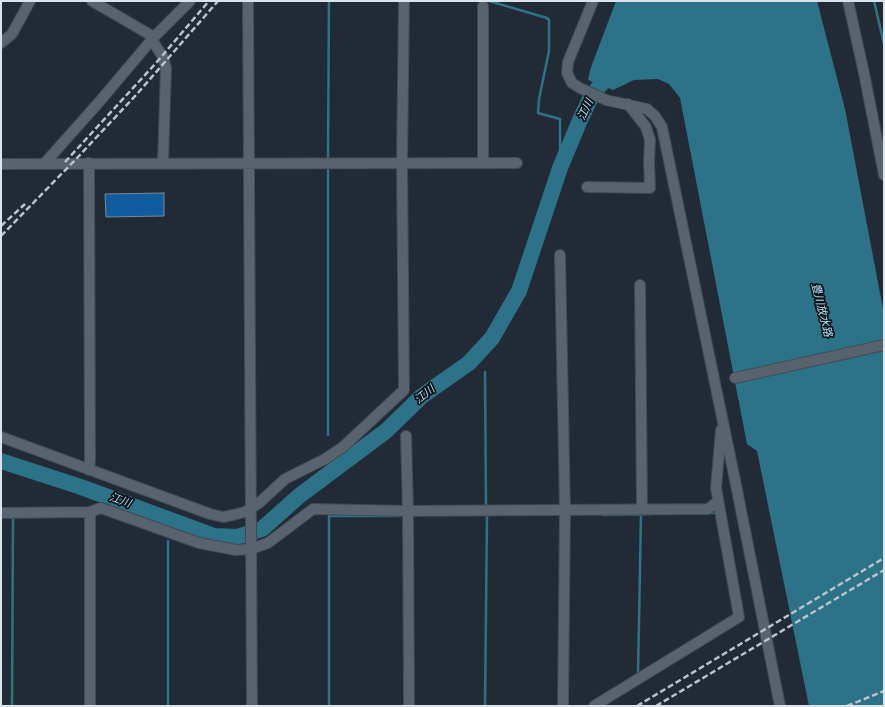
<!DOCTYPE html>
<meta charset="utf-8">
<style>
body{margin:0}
#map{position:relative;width:885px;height:707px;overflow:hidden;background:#222b35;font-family:Poppins,sans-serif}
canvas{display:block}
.frame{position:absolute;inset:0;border:2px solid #dde3ea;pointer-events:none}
</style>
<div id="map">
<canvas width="885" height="707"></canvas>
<div class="frame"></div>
</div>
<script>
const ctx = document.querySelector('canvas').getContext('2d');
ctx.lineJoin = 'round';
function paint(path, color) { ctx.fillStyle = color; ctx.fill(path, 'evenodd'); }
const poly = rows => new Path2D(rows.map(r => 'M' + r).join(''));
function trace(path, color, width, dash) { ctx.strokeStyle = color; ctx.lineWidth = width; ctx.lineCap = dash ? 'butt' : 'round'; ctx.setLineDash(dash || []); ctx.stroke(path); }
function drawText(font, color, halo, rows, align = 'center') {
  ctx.font = font + ' Poppins,"Noto Sans JP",sans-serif'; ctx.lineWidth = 3.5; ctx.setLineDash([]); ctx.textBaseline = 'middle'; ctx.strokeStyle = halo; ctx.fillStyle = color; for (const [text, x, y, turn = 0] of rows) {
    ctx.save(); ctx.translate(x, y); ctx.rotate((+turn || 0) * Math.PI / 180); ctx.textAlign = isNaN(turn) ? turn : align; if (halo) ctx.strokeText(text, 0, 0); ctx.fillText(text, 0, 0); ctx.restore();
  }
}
const water = poly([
 [616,1,817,1,845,109,884,314,884,706,809,706,757,451,747,444,680,98,669,84,658,79,634,80,613,90,588,80,590,70]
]);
const stream = poly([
 [489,1,547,18,549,20,549,51,539,99,538,113,560,119,560,168],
 [874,1,884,44],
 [328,157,329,1],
 [485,372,486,507],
 [328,435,328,166],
 [707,513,714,513],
 [603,515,652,514],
 [168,541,168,706],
 [638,674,641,515],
 [12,706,13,518],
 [329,706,329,516,399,516],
 [485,706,487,515]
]);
const river = poly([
 [1,461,81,487,214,536,237,537,262,529,299,496,386,431,422,396,469,363,492,338,519,291,560,168,580,120,589,101,600,85,616,69]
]);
const building = poly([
 [164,193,164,216,106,217,105,194,164,193]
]);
const minor = poly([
 [92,1,154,37],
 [248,1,252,706],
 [593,1,568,62,567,73,572,83,580,88,606,100,647,109,655,116,662,127,735,480,780,706],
 [848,1,864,73,884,175],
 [152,40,163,57,166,68,163,163],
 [1,43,12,34,30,1],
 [89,163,90,460,89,470],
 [483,163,483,6],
 [1,164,517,163],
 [44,164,100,101,154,37,190,1],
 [587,187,650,188,649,162,650,140,646,127,628,104],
 [560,255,565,510,563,706],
 [640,285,642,509],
 [735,378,884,345],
 [406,436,408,511,409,706],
 [1,437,210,514,223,517,233,515,245,512,259,503,285,479,325,459,343,447,404,390,402,163,404,1],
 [90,512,90,706],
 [1,513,90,512,101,508,199,543,236,550,251,549,268,543,313,509,408,511,708,509,717,502],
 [594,706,739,617,716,488,721,430]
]);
const rail = poly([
 [65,162,156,63,209,1],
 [1,226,25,204],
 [1,236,78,157,137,94,218,1],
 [637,706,884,558],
 [656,706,884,570],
 [847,706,884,691]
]);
const waterNames = [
 ["江川",586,110,-64],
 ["豊川放水路",821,310,76],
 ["江川",425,395,-39],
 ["江川",120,501,20]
];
paint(water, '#2c7288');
trace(stream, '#2c7288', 2.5);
trace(river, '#2c7288', 16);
paint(building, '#105c9f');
trace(building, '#7d8894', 1);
trace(minor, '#424952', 12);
trace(minor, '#58636e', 10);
trace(rail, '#bcc2ca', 2.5, [6, 3]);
drawText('italic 11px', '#ace4f7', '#0f1317', waterNames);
</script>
